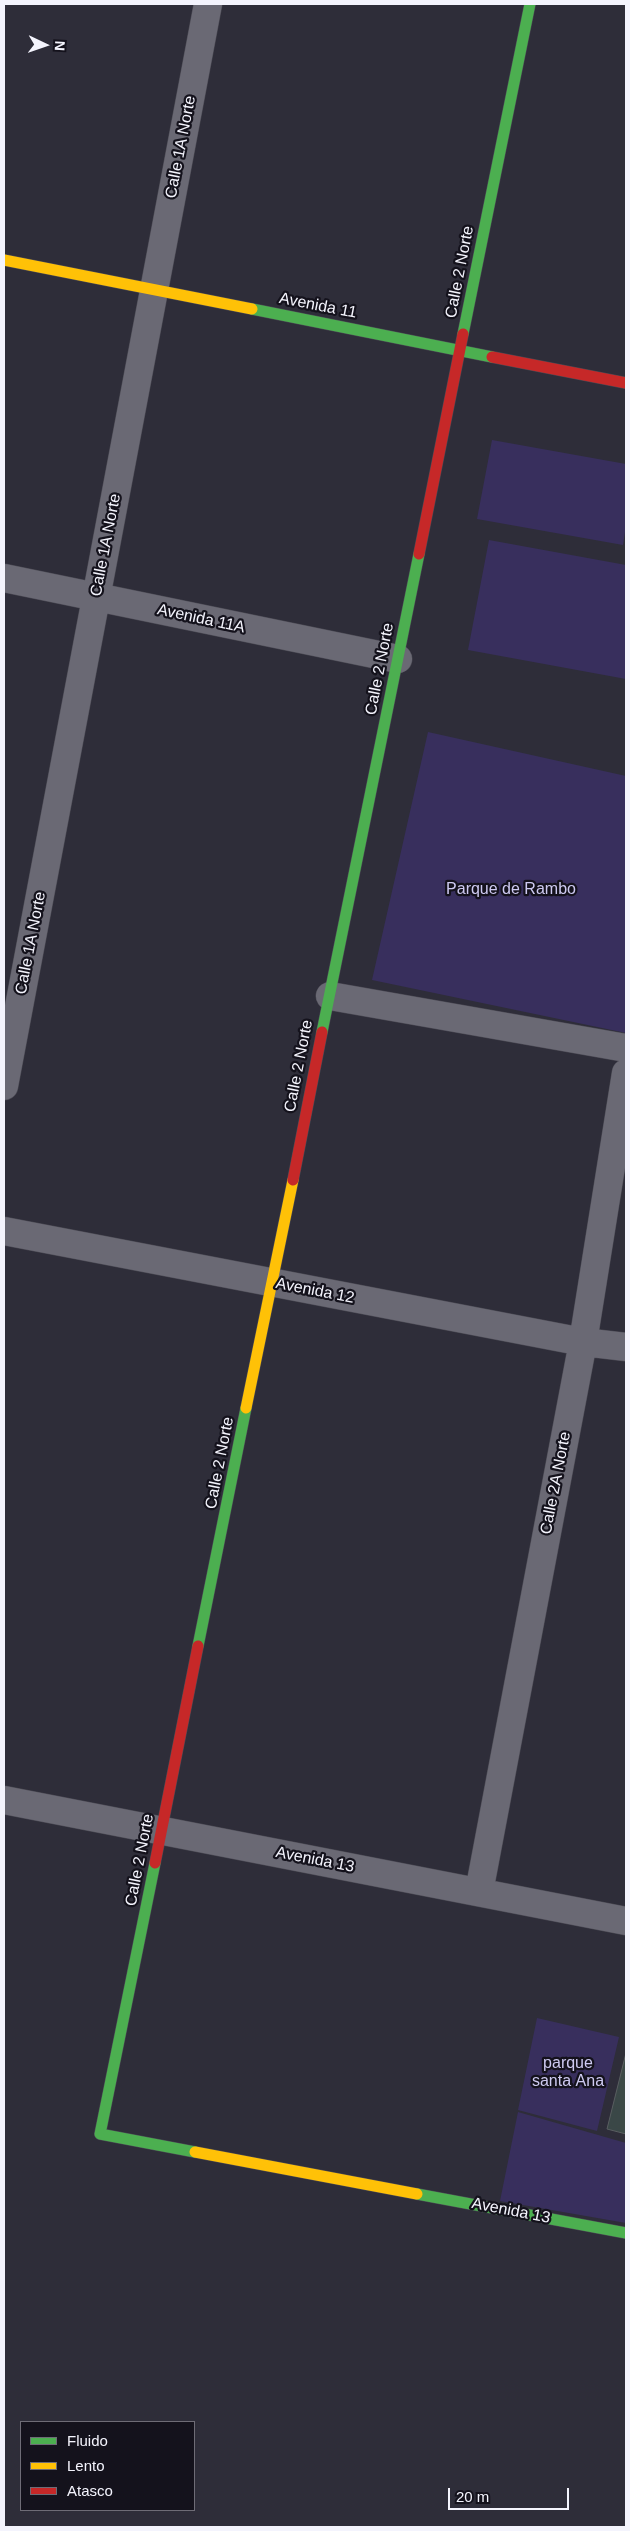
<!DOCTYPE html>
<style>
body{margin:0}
#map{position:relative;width:630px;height:2531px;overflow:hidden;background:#2e2d39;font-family:Arial,sans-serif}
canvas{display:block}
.frame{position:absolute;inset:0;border:5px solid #f4f4fd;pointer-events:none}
.legend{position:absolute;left:20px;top:2421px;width:175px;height:90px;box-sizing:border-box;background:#14121c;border:1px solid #6e6c76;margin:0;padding:6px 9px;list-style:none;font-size:15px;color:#f4f4fd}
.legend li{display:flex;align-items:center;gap:10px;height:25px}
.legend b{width:25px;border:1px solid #6e6c76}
.north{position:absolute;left:20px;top:20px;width:50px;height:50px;-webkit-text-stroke:4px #14121c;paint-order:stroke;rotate:93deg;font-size:14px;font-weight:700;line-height:20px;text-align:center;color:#f4f4fd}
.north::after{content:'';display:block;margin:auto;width:18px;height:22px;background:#f4f4fd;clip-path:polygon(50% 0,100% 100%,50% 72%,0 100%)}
.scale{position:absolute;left:448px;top:2488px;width:121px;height:22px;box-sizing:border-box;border:2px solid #f4f4fd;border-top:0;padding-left:6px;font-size:15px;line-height:18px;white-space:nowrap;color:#f4f4fd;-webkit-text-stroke:4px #14121c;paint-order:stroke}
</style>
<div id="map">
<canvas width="630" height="2531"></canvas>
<div class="frame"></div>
<ul class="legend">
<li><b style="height:6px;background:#4caf50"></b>Fluido</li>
<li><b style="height:6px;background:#ffc107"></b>Lento</li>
<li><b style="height:6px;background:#c62828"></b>Atasco</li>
</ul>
<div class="north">N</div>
<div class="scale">20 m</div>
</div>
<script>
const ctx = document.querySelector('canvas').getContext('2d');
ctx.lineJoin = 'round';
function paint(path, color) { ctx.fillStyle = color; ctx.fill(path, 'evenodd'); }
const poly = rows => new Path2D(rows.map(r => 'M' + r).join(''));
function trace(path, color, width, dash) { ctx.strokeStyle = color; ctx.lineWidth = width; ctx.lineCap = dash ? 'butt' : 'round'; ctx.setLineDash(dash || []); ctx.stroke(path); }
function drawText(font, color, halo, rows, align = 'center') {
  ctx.font = font + ' Arial,sans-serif'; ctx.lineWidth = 4.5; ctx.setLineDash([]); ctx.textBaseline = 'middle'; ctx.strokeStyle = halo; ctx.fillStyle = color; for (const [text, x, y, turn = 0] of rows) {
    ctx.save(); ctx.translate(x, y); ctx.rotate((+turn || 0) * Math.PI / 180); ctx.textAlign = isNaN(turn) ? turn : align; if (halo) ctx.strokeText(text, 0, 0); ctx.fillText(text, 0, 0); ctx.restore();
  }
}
const green = poly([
 [492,440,626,464,626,526,623,545,477,519],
 [489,540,626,565,626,679,468,650],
 [428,732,626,776,626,1033,372,980],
 [537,2018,619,2037,597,2131,518,2110],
 [518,2112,626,2143,626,2223,500,2201]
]);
const building = poly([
 [626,2053,626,2134,607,2129,626,2053]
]);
const street = poly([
 [4,578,398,659],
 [330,996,626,1048],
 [4,1086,208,4],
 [4,1231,583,1342,626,1347],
 [4,1800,626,1921],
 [479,1892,583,1342,626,1073]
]);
const fast = poly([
 [252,309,492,357],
 [463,334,530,4],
 [322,1032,419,554],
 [198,1646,246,1408],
 [155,1863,100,2134,195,2152],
 [417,2194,626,2233]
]);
const slow = poly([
 [4,260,252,309],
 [246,1408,293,1180],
 [195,2152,417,2194]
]);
const jam = poly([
 [492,357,626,383],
 [419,554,463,334],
 [293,1180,322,1032],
 [155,1863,198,1646]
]);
const streetNames = [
 ["Calle 1A Norte",181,147,-79],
 ["Calle 2 Norte",460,272,-79],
 ["Avenida 11",318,306,11],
 ["Calle 1A Norte",106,545,-79],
 ["Avenida 11A",201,619,12],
 ["Calle 2 Norte",380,669,-79],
 ["Calle 1A Norte",31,943,-79],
 ["Calle 2 Norte",299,1066,-79],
 ["Avenida 12",315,1291,11],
 ["Calle 2 Norte",220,1463,-79],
 ["Calle 2A Norte",556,1483,-79],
 ["Calle 2 Norte",140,1860,-79],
 ["Avenida 13",315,1860,11],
 ["Avenida 13",511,2211,11]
];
const parkNames = [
 ["Parque de Rambo",511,890],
 ["parque",568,2064],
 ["santa Ana",568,2082]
];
paint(green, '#382f5d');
paint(building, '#3a4747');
trace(building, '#595e61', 1);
trace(street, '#4b4a54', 29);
trace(fast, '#4b4a54', 12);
trace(slow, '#4b4a54', 12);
trace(jam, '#4b4a54', 12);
trace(street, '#6a6974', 28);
trace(fast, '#4caf50', 11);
trace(slow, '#ffc107', 11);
trace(jam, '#c62828', 11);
drawText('16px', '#f4f4fd', '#14121c', streetNames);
drawText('16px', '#cecaf1', '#14121c', parkNames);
</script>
